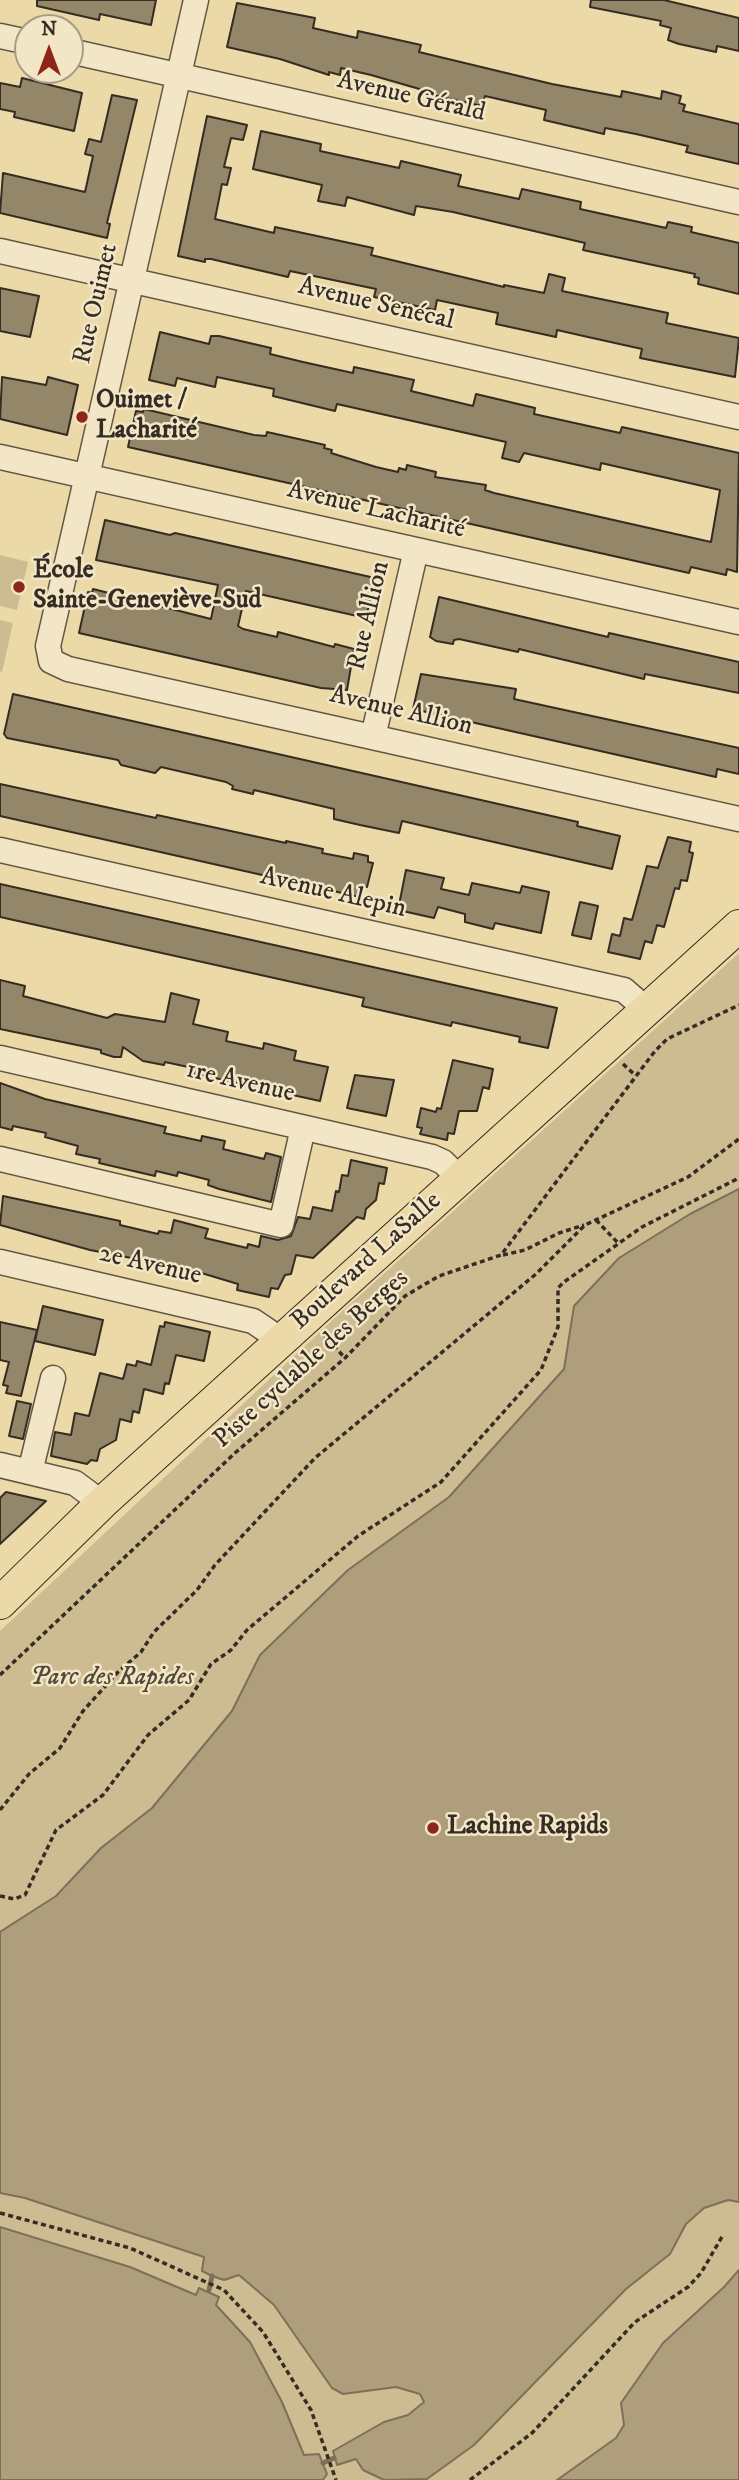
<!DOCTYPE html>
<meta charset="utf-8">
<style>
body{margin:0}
#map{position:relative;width:739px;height:2480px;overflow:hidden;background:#ecd9a8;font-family:"IM FELL DW Pica",serif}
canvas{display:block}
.north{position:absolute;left:14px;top:14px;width:70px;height:70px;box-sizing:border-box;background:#f3e6c6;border:2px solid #a79c85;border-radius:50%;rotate:0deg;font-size:19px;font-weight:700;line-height:28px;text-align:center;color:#352c23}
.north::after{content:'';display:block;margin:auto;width:24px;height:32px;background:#8f2418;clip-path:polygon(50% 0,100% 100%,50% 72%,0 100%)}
</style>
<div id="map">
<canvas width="739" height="2480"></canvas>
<div class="north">N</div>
</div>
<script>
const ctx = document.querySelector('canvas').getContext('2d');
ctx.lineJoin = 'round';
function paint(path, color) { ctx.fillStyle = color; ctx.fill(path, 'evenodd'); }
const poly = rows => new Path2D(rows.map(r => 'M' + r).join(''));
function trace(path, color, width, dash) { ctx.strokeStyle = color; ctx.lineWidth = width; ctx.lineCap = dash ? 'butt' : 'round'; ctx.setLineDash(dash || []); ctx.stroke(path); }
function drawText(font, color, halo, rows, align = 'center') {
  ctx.font = font + ' "IM FELL DW Pica",serif'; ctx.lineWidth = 5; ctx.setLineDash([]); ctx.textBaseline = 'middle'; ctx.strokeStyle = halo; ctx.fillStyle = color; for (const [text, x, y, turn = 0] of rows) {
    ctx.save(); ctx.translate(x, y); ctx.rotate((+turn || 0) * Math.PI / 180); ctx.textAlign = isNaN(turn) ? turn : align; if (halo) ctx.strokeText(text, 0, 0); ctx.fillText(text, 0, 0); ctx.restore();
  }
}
const green = poly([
 [0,555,28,562,17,610,0,606],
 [0,620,13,623,2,672,0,671],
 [739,953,739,2480,0,2480,0,1631,336,1317]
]);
const water = poly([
 [739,1189,739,2202,728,2200,704,2208,686,2224,670,2254,626,2289,474,2445,427,2479,384,2480,363,2470,356,2459,337,2465,333,2451,384,2422,408,2415,424,2402,420,2394,396,2387,343,2394,332,2388,274,2305,239,2275,224,2280,212,2276,202,2271,204,2257,25,2198,0,2193,0,1932,56,1896,101,1848,152,1808,232,1711,260,1655,348,1570,449,1497,564,1369,574,1306,619,1258,690,1214,739,1189],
 [0,2227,130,2267,196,2295,199,2288,219,2297,216,2305,250,2342,282,2402,304,2455,319,2454,327,2474,323,2480,0,2480,0,2227],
 [739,2270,739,2480,557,2480,616,2438,624,2425,621,2403,663,2343,724,2287,739,2270]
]);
const stream = poly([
 [209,2290,212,2276],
 [323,2463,334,2458]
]);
const building = poly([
 [37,0,156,0,151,25,100,14,99,20,37,6,37,0],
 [591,0,664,0,739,18,739,51,717,46,716,52,679,44,668,40,671,28,660,25,661,21,590,7,591,0],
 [237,3,315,18,313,28,357,38,358,31,421,45,419,52,552,84,621,97,622,91,661,99,662,91,681,96,679,103,685,105,683,111,739,124,739,164,686,152,688,146,636,134,605,128,604,134,544,120,546,110,485,96,482,106,423,93,423,90,371,75,341,68,340,75,329,72,329,75,280,59,227,47,237,3],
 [22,78,82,93,74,131,14,117,15,112,0,109,0,83,20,87,22,78],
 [112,95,137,100,107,223,110,224,107,238,0,213,3,173,85,192,93,156,85,154,89,139,101,142,112,95],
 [207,116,247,125,243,140,231,138,224,167,231,168,227,185,222,184,215,219,274,233,275,227,373,248,371,255,504,287,504,285,544,293,549,274,565,278,562,291,668,313,666,323,739,338,735,377,640,358,642,349,588,337,557,330,556,337,496,324,498,313,437,300,435,310,374,297,376,289,290,271,288,277,211,259,205,259,205,262,178,256,207,116],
 [261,131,321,144,320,151,399,168,401,161,461,175,458,186,519,199,522,189,581,202,580,209,666,228,668,222,692,227,691,232,739,243,739,294,698,284,699,278,694,277,695,274,583,250,585,243,453,212,416,206,414,215,347,197,345,206,318,201,322,185,253,169,261,131],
 [0,288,39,296,30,337,0,331,0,288],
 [160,332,209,344,211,336,219,336,271,348,270,354,303,362,353,373,354,367,414,380,411,391,473,406,476,394,535,408,534,414,620,433,622,427,739,453,737,572,727,569,726,575,691,567,689,573,128,447,136,411,143,412,144,409,254,435,266,436,267,432,303,440,325,445,324,448,332,450,331,453,376,467,398,472,399,468,406,470,407,465,436,472,435,477,486,485,485,490,494,493,711,542,720,490,601,463,600,470,524,453,519,462,502,458,506,442,337,404,335,411,273,396,274,389,217,377,215,387,177,378,175,386,149,380,160,332],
 [2,377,46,385,48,377,78,385,67,435,0,419,2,377],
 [105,520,170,535,175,533,375,578,366,618,246,591,238,626,243,629,277,637,278,632,334,647,335,644,354,649,347,690,321,688,79,633,88,592,92,593,93,589,211,619,218,585,96,560,105,520],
 [439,597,608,637,609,633,739,662,739,693,645,674,644,679,519,649,518,652,459,639,454,640,453,644,436,641,430,637,439,597],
 [421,674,516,689,514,699,739,748,739,774,717,769,716,777,413,709,421,674],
 [13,694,578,822,577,826,620,836,612,869,402,821,399,833,360,825,334,819,334,809,254,790,253,794,232,789,233,786,226,782,161,767,155,773,121,765,118,760,7,738,4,734,13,694],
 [0,784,156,818,157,815,286,843,286,841,323,849,322,853,353,859,354,853,368,856,368,862,373,863,367,887,363,886,360,897,0,816,0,784],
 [668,837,691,842,689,852,693,853,687,881,681,880,679,889,675,888,664,927,657,925,652,943,645,941,640,959,608,952,612,934,620,936,624,918,632,920,647,866,658,868,668,837],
 [406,870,444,878,441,889,469,895,472,883,520,893,522,886,549,892,541,933,495,923,493,929,465,922,465,914,438,907,434,918,398,910,406,870],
 [0,884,557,1008,548,1048,519,1042,520,1037,452,1022,451,1026,362,1006,364,998,0,917,0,884],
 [580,902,598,906,591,939,572,935,580,902],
 [0,980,25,986,23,996,107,1018,115,1014,165,1022,171,993,199,1000,193,1024,228,1032,226,1041,263,1049,264,1043,296,1051,294,1060,328,1067,320,1101,192,1073,193,1068,165,1062,164,1065,143,1061,123,1047,121,1057,114,1057,101,1053,101,1050,0,1029,0,980],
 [453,1060,493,1069,489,1089,483,1087,477,1111,459,1111,454,1134,448,1133,447,1140,420,1134,422,1128,417,1127,421,1108,436,1112,437,1108,441,1109,453,1060],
 [355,1075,394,1080,386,1116,347,1108,355,1075],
 [0,1083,45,1099,166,1127,164,1133,201,1141,202,1136,225,1141,223,1149,264,1159,266,1153,281,1157,271,1202,219,1189,208,1185,209,1180,178,1172,177,1176,156,1171,155,1176,99,1163,100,1159,76,1154,78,1146,45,1137,46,1133,13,1126,12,1130,0,1127,0,1083],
 [351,1160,387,1168,384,1184,379,1183,376,1200,366,1209,364,1219,357,1217,313,1258,296,1255,291,1274,285,1275,278,1289,271,1288,269,1297,237,1290,238,1284,188,1269,90,1250,0,1225,3,1196,120,1221,120,1225,158,1234,159,1231,171,1233,174,1220,208,1229,205,1238,247,1248,248,1244,259,1247,261,1236,278,1240,291,1236,298,1217,310,1219,313,1207,332,1211,336,1191,339,1192,342,1175,348,1176,351,1160],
 [43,1306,103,1320,95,1355,35,1341,43,1306],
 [0,1322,37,1330,21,1396,6,1393,8,1386,3,1385,9,1362,0,1360,0,1322],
 [165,1322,210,1332,204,1361,176,1355,169,1384,165,1383,163,1394,144,1389,139,1413,133,1411,131,1422,120,1419,116,1440,100,1449,97,1461,91,1460,87,1464,51,1456,55,1432,71,1435,75,1413,89,1416,100,1373,123,1379,127,1364,136,1366,137,1361,151,1365,160,1326,164,1327,165,1322],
 [17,1401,31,1404,23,1439,9,1436,17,1401],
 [6,1492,46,1501,0,1544,0,1498,6,1492]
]);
const path = poly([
 [623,1064,634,1074],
 [596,1220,619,1244],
 [503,1255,525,1250,559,1233,584,1225],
 [322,1333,345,1358],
 [0,1675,235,1453,345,1358,405,1296,439,1276,501,1255,655,1051,667,1039,739,1005],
 [0,1810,29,1774,60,1748,83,1711,118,1672,141,1652,154,1632,197,1590,215,1565,315,1458,536,1274,585,1225,688,1177,739,1139],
 [0,1896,14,1899,25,1895,56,1830,103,1795,148,1735,189,1700,211,1664,231,1650,247,1630,358,1536,441,1482,541,1370,558,1327,558,1288,564,1282,642,1227,739,1178],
 [0,2213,130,2248,224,2290,263,2332,311,2410,336,2480],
 [470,2480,532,2433,635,2322,688,2287,701,2273,723,2235]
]);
const minor = poly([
 [196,0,48,646,51,661,68,669,739,819],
 [0,36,28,42],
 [70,51,739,202],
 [0,251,739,417],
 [0,457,739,622],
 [373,737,416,550],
 [0,850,624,990,647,1010],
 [0,1058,432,1157,443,1162,460,1179],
 [0,1159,281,1225,303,1128],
 [0,1262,253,1321,281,1340],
 [0,1465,75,1483,102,1503],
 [30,1472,53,1378]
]);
const major = poly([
 [0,1603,102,1503,739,926]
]);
const markers = [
 [82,417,7,"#8f2418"],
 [19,587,7,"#8f2418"],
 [433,1828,7,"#8f2418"]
];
const streetNames = [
 ["Avenue Gérald",411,98,13],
 ["Rue Ouimet",97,304,-77],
 ["Avenue Senécal",376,305,13],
 ["Avenue Lacharité",376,511,13],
 ["Rue Allion",370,616,-77],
 ["Avenue Allion",401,712,13],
 ["Avenue Alepin",333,894,13],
 ["1re Avenue",240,1083,13],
 ["Boulevard LaSalle",367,1262,-42],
 ["2e Avenue",150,1266,13],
 ["Piste cyclable des Berges",312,1360,-42]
];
const poiNames = [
 ["Ouimet /",96,402],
 ["Lacharité",96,432],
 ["École",33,572],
 ["Sainte-Geneviève-Sud",33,602],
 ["Lachine Rapids",447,1828]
];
const parkNames = [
 ["Parc des Rapides",112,1679]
];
paint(green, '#cdbc91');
paint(water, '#ae9e7b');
trace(water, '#7e7058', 2);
trace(stream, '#7e7058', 5);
paint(building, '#948668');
trace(building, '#352c23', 2);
trace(minor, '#635744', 27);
trace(major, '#352c23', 34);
trace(path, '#352c23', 3.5, [5, 3.5]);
trace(minor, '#f3e6c6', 24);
trace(major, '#ecd9a8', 32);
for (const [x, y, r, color] of markers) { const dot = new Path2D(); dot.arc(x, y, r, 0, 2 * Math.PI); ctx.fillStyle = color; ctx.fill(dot); trace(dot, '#f3e6c6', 2.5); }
drawText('26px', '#352c23', '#f3e6c6', streetNames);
drawText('bold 26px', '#352c23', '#f3e6c6', poiNames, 'left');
drawText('italic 26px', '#534939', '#f3e6c6', parkNames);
</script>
